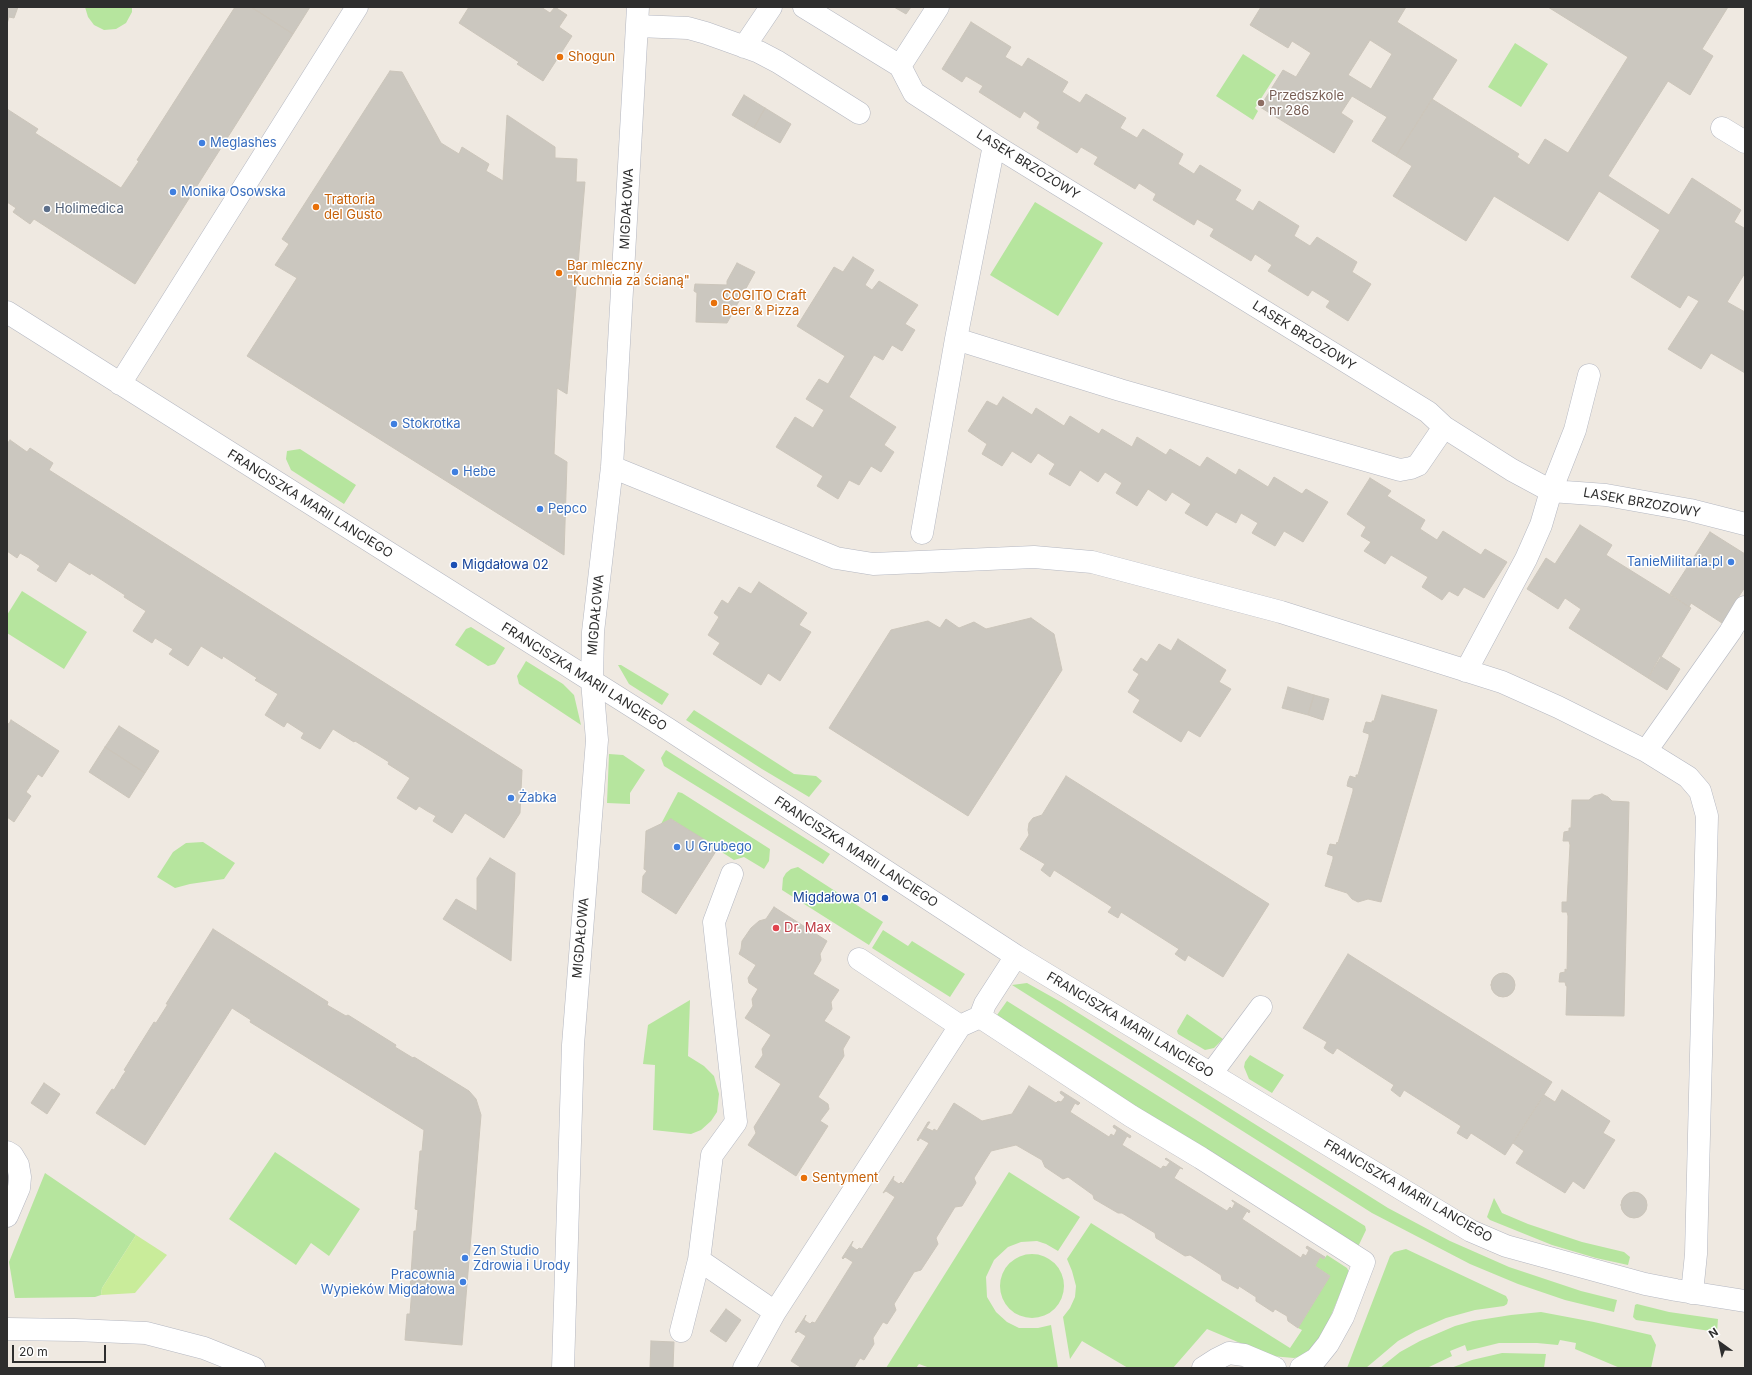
<!DOCTYPE html>
<meta charset="utf-8">
<style>
body{margin:0}
#map{position:relative;width:1752px;height:1375px;overflow:hidden;background:#efe9e1;font-family:Inter,sans-serif}
canvas{display:block}
.frame{position:absolute;inset:0;border:8px solid #2e2e2e;pointer-events:none}
.north{position:absolute;left:1700px;top:1323px;width:40px;height:40px;-webkit-text-stroke:3px #fff;paint-order:stroke;rotate:327deg;font-size:11px;font-weight:700;line-height:16px;text-align:center;color:#2e2e2e}
.north::after{content:'';display:block;margin:auto;width:14px;height:18px;background:#2e2e2e;clip-path:polygon(50% 0,100% 100%,50% 72%,0 100%)}
.scale{position:absolute;left:12px;top:1345px;width:94px;height:18px;box-sizing:border-box;border:2px solid #2e2e2e;border-top:0;padding-left:5px;font-size:12px;line-height:14px;white-space:nowrap;color:#2e2e2e;-webkit-text-stroke:3px #fff;paint-order:stroke}
</style>
<div id="map">
<canvas width="1752" height="1375"></canvas>
<div class="frame"></div>
<div class="north">N</div>
<div class="scale">20 m</div>
</div>
<script>
const ctx = document.querySelector('canvas').getContext('2d');
ctx.lineJoin = 'round';
function paint(path, color) { ctx.fillStyle = color; ctx.fill(path, 'evenodd'); }
const poly = rows => new Path2D(rows.map(r => 'M' + r).join(''));
function trace(path, color, width, dash) { ctx.strokeStyle = color; ctx.lineWidth = width; ctx.lineCap = dash ? 'butt' : 'round'; ctx.setLineDash(dash || []); ctx.stroke(path); }
function drawText(font, color, halo, rows, align = 'center') {
  ctx.font = font + ' Inter,sans-serif'; ctx.lineWidth = 3; ctx.setLineDash([]); ctx.textBaseline = 'middle'; ctx.strokeStyle = halo; ctx.fillStyle = color; for (const [text, x, y, turn = 0] of rows) {
    ctx.save(); ctx.translate(x, y); ctx.rotate((+turn || 0) * Math.PI / 180); ctx.textAlign = isNaN(turn) ? turn : align; if (halo) ctx.strokeText(text, 0, 0); ctx.fillText(text, 0, 0); ctx.restore();
  }
}
const green = poly([
 [85,7,132,7,132,12,126,23,116,29,104,30,94,25,88,17],
 [1515,43,1548,64,1521,107,1488,87],
 [1243,54,1276,75,1255,108,1258,111,1253,120,1216,96],
 [1035,202,1103,243,1058,316,990,275],
 [300,449,356,485,344,504,291,470,286,459,287,451],
 [22,591,87,632,64,669,7,633,7,615],
 [471,627,505,648,495,664,488,666,455,645,466,629],
 [526,661,563,684,574,695,581,725,519,684,517,676],
 [618,665,621,665,669,694,662,705,629,684],
 [694,710,794,774,816,776,822,781,809,797,762,769,686,720],
 [666,750,830,854,823,864,664,766,661,758],
 [609,754,623,755,645,770,630,793,630,804,607,803],
 [678,792,682,793,770,849,769,861,764,869,744,857,734,860,671,819,661,824],
 [203,842,235,863,224,879,190,884,175,888,157,877,173,852,186,843],
 [798,867,883,922,869,945,782,890,783,878,786,873,791,869],
 [883,930,908,946,912,941,965,974,950,997,872,948],
 [1027,983,1061,1002,1388,1208,1450,1241,1509,1267,1581,1291,1617,1300,1614,1312,1565,1300,1518,1284,1470,1264,1372,1213,1012,985],
 [690,1000,688,1056,704,1066,714,1076,719,1094,717,1112,711,1121,701,1130,691,1134,653,1130,655,1065,643,1064,648,1025],
 [1007,1001,1365,1226,1366,1230,1356,1251,997,1015],
 [1187,1014,1223,1039,1214,1048,1205,1050,1178,1034,1177,1031],
 [1250,1055,1284,1075,1272,1093,1249,1079,1244,1067,1245,1062],
 [275,1152,360,1209,329,1256,311,1243,296,1265,229,1219],
 [1009,1172,1080,1217,1058,1251,1046,1244,1037,1241,1021,1242,1008,1247,994,1260,986,1277,987,1297,996,1312,1007,1322,1019,1328,1038,1328,1051,1325,1058,1368,930,1368,919,1364,916,1368,886,1368],
 [45,1173,136,1235,102,1288,101,1295,95,1297,15,1298,9,1262],
 [1494,1198,1502,1213,1528,1224,1582,1242,1624,1252,1630,1257,1628,1265,1596,1258,1552,1245,1490,1220,1487,1217],
 [1091,1223,1290,1348,1302,1330,1298,1328,1330,1276,1315,1266,1320,1257,1324,1259,1327,1255,1347,1268,1349,1272,1320,1342,1309,1355,1294,1358,1271,1356,1207,1329,1173,1368,1128,1368,1082,1341,1070,1359,1063,1317,1070,1308,1075,1297,1076,1286,1072,1271,1067,1259],
 [1406,1249,1506,1296,1508,1300,1507,1304,1504,1306,1475,1310,1446,1318,1416,1331,1398,1341,1366,1368,1347,1368,1390,1256,1394,1252],
 '1000 1286a32 32 0 1 1 64 0a32 32 0 1 1-64 0Z',
 [1637,1304,1669,1312,1718,1319,1717,1332,1636,1320,1633,1317,1635,1305],
 [1541,1312,1594,1322,1651,1335,1656,1345,1651,1368,1620,1368,1575,1349,1576,1343,1560,1340,1558,1345,1537,1343,1499,1343,1467,1351,1465,1345,1450,1351,1452,1356,1427,1368,1380,1368,1400,1352,1420,1341,1455,1326,1473,1321,1511,1315],
 [1502,1353,1546,1354,1544,1368,1451,1368,1472,1360]
]);
const pitch = poly([
 [136,1235,167,1255,135,1293,101,1295,102,1288]
]);
const building = poly([
 [7,7,18,7,14,18,9,17,7,24,7,7],
 [235,7,251,7,293,34,135,284,34,219,30,224,13,212,16,208,7,202,7,109,38,129,35,133,121,188,139,161,137,160,235,7],
 [251,7,310,7,293,34,251,7],
 [469,7,541,7,550,13,555,7,567,15,559,27,572,36,543,81,517,64,519,62,459,23,469,7],
 [894,7,911,7,906,14,894,7],
 [1261,7,1406,7,1397,22,1457,60,1396,156,1372,141,1387,117,1352,96,1341,113,1353,121,1334,153,1260,107,1283,70,1296,77,1311,53,1292,41,1288,48,1250,25,1261,7],
 [1370,40,1392,54,1371,89,1348,75,1370,40],
 [1548,7,1728,7,1702,49,1713,56,1690,95,1668,81,1608,176,1669,215,1692,178,1741,210,1734,222,1744,228,1745,227,1745,273,1727,302,1745,312,1745,373,1711,353,1701,369,1668,349,1699,301,1688,295,1680,308,1631,277,1660,230,1599,191,1568,241,1494,196,1466,241,1393,196,1412,166,1396,156,1432,99,1519,154,1517,157,1529,165,1545,139,1568,153,1628,57,1548,7],
 [971,22,1011,47,1005,57,1022,67,1028,58,1068,82,1062,92,1080,103,1086,94,1126,118,1120,128,1137,138,1143,129,1183,154,1178,164,1194,174,1200,165,1241,190,1235,200,1253,211,1259,201,1299,226,1294,236,1310,246,1317,237,1357,262,1352,272,1371,284,1348,321,1326,307,1330,301,1312,290,1308,296,1268,271,1272,265,1255,254,1251,261,1210,236,1214,229,1197,219,1194,225,1153,200,1156,194,1139,183,1135,189,1094,164,1098,157,1081,147,1077,153,1037,128,1040,122,1028,114,1024,111,1020,118,979,92,983,86,966,76,962,82,942,69,971,22],
 [390,71,402,72,441,143,459,154,462,147,489,164,486,171,503,181,507,115,555,147,555,158,577,159,576,182,585,182,567,394,557,388,554,454,567,462,564,555,247,356,297,278,275,265,289,244,282,239,390,71],
 [744,95,765,108,754,128,732,115,744,95],
 [765,108,791,124,780,143,754,128,765,108],
 [853,257,874,270,865,285,872,290,879,281,918,305,905,324,915,330,902,351,892,345,883,360,874,355,849,397,896,427,884,445,894,452,881,472,871,466,859,485,849,480,838,499,817,486,823,476,776,447,795,417,813,428,824,410,806,399,819,379,828,384,845,356,797,326,834,267,843,272,853,257],
 [737,263,755,272,727,323,696,322,697,293,694,291,695,284,727,285,727,281,737,263],
 [1003,397,1032,415,1036,408,1064,426,1070,416,1099,434,1102,429,1132,447,1137,437,1166,455,1170,449,1200,467,1207,457,1236,475,1239,469,1268,487,1274,477,1302,494,1306,489,1328,502,1303,542,1284,531,1275,546,1252,533,1258,523,1241,513,1236,523,1216,512,1207,526,1185,513,1191,504,1172,492,1166,501,1148,489,1137,506,1116,493,1122,483,1105,472,1098,482,1080,470,1070,486,1049,474,1055,464,1038,453,1031,463,1012,451,1002,466,982,454,987,444,968,431,987,401,997,406,1003,397],
 [10,440,27,452,30,448,53,463,49,470,522,770,520,813,504,838,465,813,452,833,433,821,436,816,427,811,419,806,416,810,397,798,410,778,388,764,389,762,355,741,354,742,333,729,320,749,301,738,304,733,287,722,284,727,265,715,278,694,255,680,257,678,223,656,222,659,201,646,188,666,169,654,173,649,155,638,152,643,133,631,146,611,124,597,125,595,91,573,90,575,69,562,56,582,37,570,40,566,29,558,20,553,17,558,7,551,7,444,10,440],
 [1370,478,1391,491,1387,496,1425,520,1420,529,1437,540,1443,531,1481,555,1485,549,1507,562,1484,598,1464,587,1458,596,1449,591,1442,600,1422,587,1428,577,1391,555,1385,564,1364,551,1371,542,1361,536,1366,527,1347,514,1370,478],
 [1580,525,1612,545,1606,555,1691,608,1648,678,1569,628,1581,609,1565,598,1558,609,1527,589,1546,558,1555,564,1580,525],
 [1710,532,1745,554,1745,587,1722,623,1691,603,1689,607,1670,594,1710,532],
 [759,582,807,613,799,625,811,632,780,681,768,673,761,685,713,654,720,643,708,635,719,617,714,613,722,600,728,604,739,587,751,594,759,582],
 [1031,618,1054,634,1062,670,968,816,829,728,891,630,928,621,940,628,946,619,959,628,974,622,986,629,1031,618],
 [1178,639,1226,670,1219,682,1231,689,1200,737,1188,730,1181,742,1133,712,1140,700,1128,692,1139,674,1133,670,1141,658,1147,662,1159,644,1171,651,1178,639],
 [1660,656,1680,669,1667,690,1648,678,1660,656],
 [1288,687,1314,695,1308,715,1282,708,1288,687],
 [1314,695,1329,699,1323,720,1308,715,1314,695],
 [1382,695,1437,710,1381,902,1368,899,1358,902,1352,899,1347,893,1325,886,1333,859,1333,856,1327,854,1330,844,1336,845,1337,842,1338,843,1353,791,1353,788,1347,786,1348,781,1350,776,1356,778,1356,775,1358,775,1369,737,1369,734,1363,732,1366,722,1372,723,1372,721,1374,721,1382,695],
 [11,720,59,751,42,777,38,774,26,792,31,796,14,822,7,817,7,723,9,724,11,720],
 [119,726,159,751,145,773,105,747,119,726],
 [105,747,145,773,129,798,89,772,105,747],
 [1066,776,1269,904,1223,977,1188,955,1185,961,1175,954,1179,949,1121,912,1118,918,1108,912,1112,907,1054,870,1050,877,1041,870,1045,864,1020,849,1029,835,1028,830,1029,823,1033,818,1042,815,1066,776],
 [1602,794,1608,797,1612,801,1629,802,1624,1016,1566,1015,1567,986,1566,986,1565,982,1559,982,1560,973,1565,972,1565,969,1567,970,1568,916,1567,912,1562,912,1562,902,1567,902,1570,845,1569,841,1563,841,1564,832,1569,831,1569,828,1571,828,1572,800,1589,800,1594,796,1602,794],
 [671,819,718,848,676,914,642,892,643,876,647,871,644,869,646,831,671,819],
 [490,858,515,873,511,961,443,919,456,899,477,911,477,878,490,858],
 [774,907,827,941,820,954,821,960,813,974,839,990,831,1002,832,1009,824,1021,850,1037,843,1049,844,1056,818,1097,828,1104,829,1109,820,1121,828,1126,796,1176,748,1145,756,1133,754,1127,781,1084,755,1067,763,1055,762,1049,771,1035,745,1018,753,1006,752,999,758,989,749,983,748,978,756,965,739,954,741,949,742,941,751,928,759,921,766,919,774,907],
 [213,929,328,1002,327,1005,346,1016,348,1015,396,1045,395,1047,413,1058,414,1057,469,1091,476,1099,481,1115,462,1345,405,1340,407,1314,410,1314,412,1288,410,1288,414,1231,416,1231,418,1210,415,1209,420,1151,422,1151,424,1130,250,1022,251,1020,232,1008,145,1145,96,1113,112,1089,114,1090,123,1075,126,1071,124,1070,154,1022,156,1023,168,1004,166,1004,213,929],
 [1348,954,1552,1082,1505,1155,1471,1133,1467,1139,1457,1133,1461,1126,1404,1090,1400,1097,1391,1090,1394,1085,1337,1048,1333,1054,1328,1051,1324,1048,1327,1042,1303,1028,1348,954],
 '1491 985a12 12 0 1 1 24 0a12 12 0 1 1-24 0Z',
 [44,1083,60,1094,47,1114,31,1103,44,1083],
 [1029,1086,1056,1103,1058,1101,1061,1102,1065,1097,1060,1093,1061,1091,1080,1103,1078,1105,1075,1103,1070,1112,1109,1137,1111,1134,1114,1136,1117,1130,1113,1127,1114,1125,1131,1136,1130,1138,1127,1136,1122,1145,1161,1169,1163,1166,1166,1167,1170,1162,1165,1159,1166,1158,1183,1169,1180,1168,1174,1178,1227,1211,1230,1207,1232,1209,1235,1203,1232,1201,1232,1200,1250,1211,1249,1213,1247,1211,1242,1219,1301,1258,1303,1254,1306,1256,1309,1250,1306,1248,1307,1246,1325,1257,1324,1259,1320,1257,1315,1266,1330,1276,1298,1328,1288,1321,1287,1316,1275,1309,1273,1312,1256,1301,1256,1297,1239,1286,1238,1289,1222,1280,1221,1275,1190,1255,1185,1256,1156,1238,1155,1233,1122,1213,1118,1213,1094,1199,1093,1195,1068,1177,1063,1179,1045,1167,1042,1160,1016,1145,991,1151,974,1178,976,1183,962,1206,955,1207,936,1238,938,1244,921,1270,914,1272,894,1304,896,1310,887,1324,883,1322,873,1338,874,1344,864,1360,860,1358,854,1368,802,1368,791,1361,806,1336,798,1331,796,1333,795,1332,806,1315,804,1320,810,1324,812,1322,815,1323,853,1262,845,1257,843,1259,842,1258,853,1241,851,1246,857,1250,859,1248,862,1249,895,1197,886,1191,883,1193,894,1176,893,1180,899,1184,901,1182,903,1184,929,1143,920,1138,918,1141,917,1140,928,1122,930,1122,926,1128,933,1131,934,1129,937,1131,954,1103,982,1121,1012,1114,1029,1086],
 [1562,1090,1610,1121,1603,1133,1615,1140,1584,1189,1573,1181,1565,1193,1516,1163,1524,1151,1513,1143,1544,1095,1555,1102,1562,1090],
 '1621 1205a13 13 0 1 1 26 0a13 13 0 1 1-26 0Z',
 [726,1309,741,1320,726,1342,710,1331,726,1309],
 [651,1341,674,1342,673,1368,650,1368,651,1341]
]);
const minor = poly([
 [804,7,900,66],
 [637,26,688,28,706,33,759,52,778,62,859,113],
 [744,47,771,7],
 [900,66,914,93,994,145,1428,412,1444,427,1512,470,1551,491,1606,495,1690,510,1745,524],
 [900,66,938,7],
 [1722,128,1745,142],
 [7,312,668,729,1016,956,1471,1231,1506,1246,1645,1284,1676,1290,1745,1301],
 [956,339,1120,390,1400,470,1411,468,1418,465,1444,427],
 [120,384,357,7],
 [612,467,836,558,873,564,1034,557,1092,562,1281,612,1502,682,1558,707,1646,751,1688,777,1700,791,1707,816,1696,1254,1692,1293],
 [922,533,956,339,994,145],
 [1466,671,1526,559,1541,525,1551,491,1575,430,1589,375],
 [1646,751,1730,632,1745,607],
 [859,959,960,1026],
 [980,1017,1131,1116,1201,1158,1364,1262,1343,1317,1328,1344,1316,1359,1301,1368],
 [1211,1074,1261,1007],
 [7,1152,12,1155,18,1165,20,1177,19,1188,7,1216],
 [699,1260,712,1155,736,1122,714,922,732,874],
 [7,1329,75,1330,146,1333,204,1348,254,1368],
 [681,1331,699,1260,775,1312],
 [563,1368,573,1045,597,740,592,681,593,632,612,467,638,7],
 [744,1368,775,1312,960,1026,980,1017,985,1004,1016,956],
 [1203,1368,1217,1359,1229,1353,1244,1355,1275,1368]
]);
const markers = [
 [560,57,4,"#e8710a"],
 [1261,103,4,"#8d6e63"],
 [202,143,4,"#3f7fe0"],
 [173,192,4,"#3f7fe0"],
 [316,207,4,"#e8710a"],
 [47,209,4,"#5c6f8a"],
 [559,273,4,"#e8710a"],
 [714,303,4,"#e8710a"],
 [394,424,4,"#3f7fe0"],
 [455,472,4,"#3f7fe0"],
 [540,509,4,"#3f7fe0"],
 [1731,562,4,"#3f7fe0"],
 [454,565,4,"#1a4fb4"],
 [511,798,4,"#3f7fe0"],
 [677,847,4,"#3f7fe0"],
 [885,898,4,"#1a4fb4"],
 [776,928,4,"#e0444e"],
 [804,1178,4,"#e8710a"],
 [465,1258,4,"#3f7fe0"],
 [463,1282,4,"#3f7fe0"]
];
const foodNames = [
 ["Shogun",568,57],
 ["Trattoria",324,200],
 ["del Gusto",324,215],
 ["Bar mleczny",567,266],
 ["\"Kuchnia za ścianą\"",567,281],
 ["COGITO Craft",722,296],
 ["Beer & Pizza",722,311],
 ["Sentyment",812,1178]
];
const educationNames = [
 ["Przedszkole",1269,96],
 ["nr 286",1269,111]
];
const shopNames = [
 ["Meglashes",210,143],
 ["Monika Osowska",181,192],
 ["Stokrotka",402,424],
 ["Hebe",463,472],
 ["Pepco",548,509],
 ["TanieMilitaria.pl",1723,562,"right"],
 ["Żabka",519,798],
 ["U Grubego",685,847],
 ["Zen Studio",473,1251],
 ["Zdrowia i Urody",473,1266],
 ["Pracownia",455,1275,"right"],
 ["Wypieków Migdałowa",455,1290,"right"]
];
const streetNames = [
 ["LASEK BRZOZOWY",1028,165,32],
 ["MIGDAŁOWA",627,209,-87],
 ["LASEK BRZOZOWY",1304,336,32],
 ["LASEK BRZOZOWY",1642,503,10],
 ["FRANCISZKA MARII LANCIEGO",310,504,32],
 ["MIGDAŁOWA",596,615,-85],
 ["FRANCISZKA MARII LANCIEGO",584,677,32],
 ["FRANCISZKA MARII LANCIEGO",856,852,33],
 ["MIGDAŁOWA",581,938,-85],
 ["FRANCISZKA MARII LANCIEGO",1130,1025,31],
 ["FRANCISZKA MARII LANCIEGO",1408,1191,30]
];
const serviceNames = [
 ["Holimedica",55,209]
];
const transitNames = [
 ["Migdałowa 02",462,565],
 ["Migdałowa 01",877,898,"right"]
];
const healthNames = [
 ["Dr. Max",784,928]
];
paint(green, '#b6e59e');
paint(pitch, '#c9ec9a');
paint(building, '#cbc7bf');
trace(building, '#cbc5ba', 1);
trace(minor, '#b4b7c1', 23);
trace(minor, '#fff', 22);
for (const [x, y, r, color] of markers) { const dot = new Path2D(); dot.arc(x, y, r, 0, 2 * Math.PI); ctx.fillStyle = color; ctx.fill(dot); trace(dot, '#fff', 1.5); }
drawText('13px', '#c56008', '#fff', foodNames, 'left');
drawText('13px', '#785e54', '#fff', educationNames, 'left');
drawText('13px', '#366cbe', '#fff', shopNames, 'left');
drawText('13px', '#2e2e2e', '#fff', streetNames);
drawText('13px', '#4e5e75', '#fff', serviceNames, 'left');
drawText('13px', '#164399', '#fff', transitNames, 'left');
drawText('13px', '#be3a42', '#fff', healthNames, 'left');
</script>
